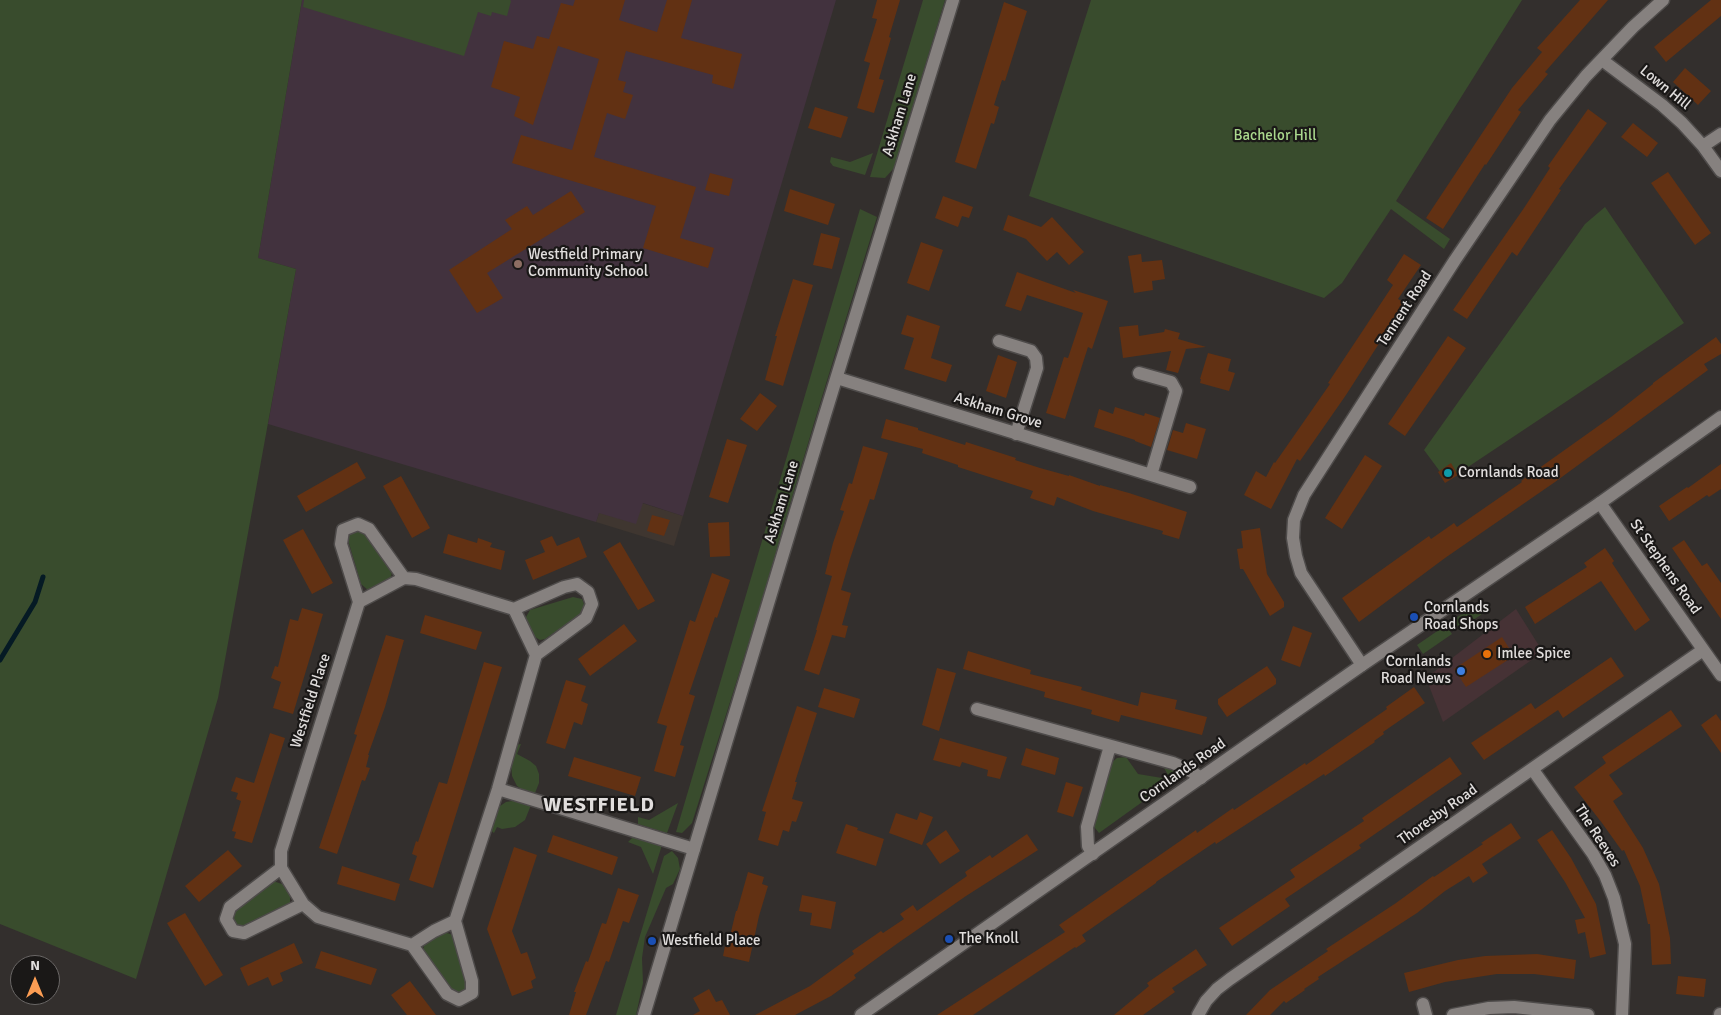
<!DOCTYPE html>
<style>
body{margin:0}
#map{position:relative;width:1721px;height:1015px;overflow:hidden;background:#332f2d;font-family:Signika,sans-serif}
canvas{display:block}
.north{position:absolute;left:10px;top:955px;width:50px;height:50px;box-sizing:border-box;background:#1a1817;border:1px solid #6a6766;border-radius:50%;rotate:0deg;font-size:14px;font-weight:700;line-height:20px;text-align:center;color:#e1dedd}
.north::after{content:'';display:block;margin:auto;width:18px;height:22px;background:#fc9d53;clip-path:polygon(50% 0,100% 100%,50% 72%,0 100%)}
</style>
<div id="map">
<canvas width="1721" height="1015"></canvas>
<div class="north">N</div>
</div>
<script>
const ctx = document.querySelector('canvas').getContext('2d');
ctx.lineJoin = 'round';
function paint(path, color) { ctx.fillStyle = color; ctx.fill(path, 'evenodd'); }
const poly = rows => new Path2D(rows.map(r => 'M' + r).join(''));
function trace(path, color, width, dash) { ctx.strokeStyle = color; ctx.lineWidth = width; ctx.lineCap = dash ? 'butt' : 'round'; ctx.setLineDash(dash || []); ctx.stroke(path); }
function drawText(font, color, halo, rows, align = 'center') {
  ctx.font = font + ' Signika,sans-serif'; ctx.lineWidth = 4.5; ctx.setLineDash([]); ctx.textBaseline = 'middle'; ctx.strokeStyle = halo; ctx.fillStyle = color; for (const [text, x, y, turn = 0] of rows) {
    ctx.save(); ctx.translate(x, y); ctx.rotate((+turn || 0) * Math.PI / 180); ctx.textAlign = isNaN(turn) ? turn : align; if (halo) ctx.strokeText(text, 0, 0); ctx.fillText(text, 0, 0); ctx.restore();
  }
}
const commercial = poly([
 [1516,609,1543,652,1443,722,1426,678]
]);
const built = poly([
 [642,503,683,516,674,546,596,522,599,513]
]);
const education = poly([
 [302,0,836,0,683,516,643,503,636,524,599,513,596,522,268,424,296,269,258,258]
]);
const green = poly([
 [0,0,302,0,258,258,296,269,218,698,136,979,0,924],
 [304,0,510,0,511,1,507,16,492,12,491,16,478,12,464,56,303,7],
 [923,0,945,0,894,168,885,178,870,177],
 [1091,0,1522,0,1396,201,1450,239,1444,249,1391,209,1342,283,1324,298,1029,196],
 [873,153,865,175,833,166,830,162,831,157,850,162],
 [1605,207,1684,323,1447,481,1424,450,1585,224],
 [860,209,877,217,814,423,758,613,692,823,682,833,676,832],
 [357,529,365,532,391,567,392,572,390,582,374,589,368,590,361,584,348,540,350,533],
 [573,597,582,599,584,604,584,612,545,639,540,640,532,635,526,622,526,617,530,610],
 [1481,601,1488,610,1460,629,1453,620],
 [1446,625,1452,634,1423,654,1417,645],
 [521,744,517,754,530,761,536,766,539,774,539,783,535,793,523,790,517,786,512,776,511,763,516,745],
 [1126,757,1138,774,1162,778,1168,775,1163,766,1175,770,1177,773,1177,777,1099,833,1091,823,1111,763,1117,758],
 [518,800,531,805,525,820,515,827,502,829,497,827,494,833,490,830,500,806,506,802],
 [678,803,667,833,638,824,638,817,649,820],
 [633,837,662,845,653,874,641,847,628,842],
 [672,851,678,858,680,869,673,884,666,888,645,937,642,958,643,983,636,1015,616,1015,664,856],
 [273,881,282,884,290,895,290,905,246,929,236,925,233,918,236,910],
 [444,932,453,935,468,988,462,992,457,993,451,991,423,951,424,945,428,940]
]);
const stream = poly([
 [0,660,35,602,43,577]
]);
const building = poly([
 [575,0,625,0,619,20,657,32,667,0,692,0,681,38,742,54,733,89,712,83,713,75,626,51,618,80,626,82,623,92,633,95,625,119,607,113,594,157,696,187,680,238,714,248,708,268,643,248,656,206,512,163,521,135,572,150,599,59,558,46,533,125,514,116,520,97,491,87,504,41,533,49,537,36,549,39,561,3,573,6],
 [877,0,900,0,889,37,891,38,879,79,884,80,874,113,857,108,870,63,864,61,877,19,872,18],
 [1580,0,1608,0,1545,72,1548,74,1518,110,1521,112,1486,165,1485,164,1443,229,1426,218,1512,88,1542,52,1537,48],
 [1711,0,1721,0,1721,16,1666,62,1654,47],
 [1004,2,1027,11,1005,81,1002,80,994,105,999,107,994,124,991,123,976,169,955,162],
 [1685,68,1711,91,1698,105,1673,82],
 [815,107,848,117,841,138,808,128],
 [1588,109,1607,123,1559,189,1561,190,1517,256,1512,252,1467,319,1453,310,1524,208,1550,168,1548,166],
 [1633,123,1658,143,1647,157,1621,137],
 [1668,172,1711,233,1695,245,1651,183],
 [710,173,733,179,729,196,705,190],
 [790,189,835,204,828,225,784,211],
 [571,191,585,212,487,273,503,298,477,313,449,270,512,229,505,220,527,206,533,215],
 [943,196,973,207,969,218,962,216,958,227,935,218],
 [1008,215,1041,227,1052,217,1084,252,1069,265,1057,252,1047,261,1026,239,1003,230],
 [821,233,840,238,832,269,813,265],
 [921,242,943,250,929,291,907,283],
 [1141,254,1142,262,1162,260,1165,279,1152,281,1153,290,1134,293,1128,256],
 [1404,254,1421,265,1398,299,1405,303,1346,395,1300,461,1297,459,1271,509,1244,495,1256,471,1266,477,1274,462,1275,463,1330,384,1328,383,1393,285,1387,280],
 [1017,272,1076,293,1073,290,1108,301,1092,349,1088,347,1065,419,1046,413,1064,357,1068,358,1083,313,1027,295,1021,311,1005,306],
 [793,279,813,285,783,386,765,380,777,336,775,336],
 [907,315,940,326,931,358,952,365,946,382,904,369,914,338,901,334],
 [1138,325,1139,336,1164,332,1165,329,1180,333,1178,339,1206,347,1186,349,1178,373,1166,370,1171,351,1123,358,1119,327],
 [1448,336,1466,348,1405,436,1388,424],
 [1716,337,1721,344,1721,354,1704,364,1708,370,1555,482,1445,558,1359,622,1342,598,1429,536,1431,539,1454,523,1457,527,1522,482,1521,481,1611,417,1653,384,1653,383],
 [1208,353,1231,359,1228,371,1235,373,1229,391,1200,383,1201,379,1200,379],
 [998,355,1017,362,1006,398,986,391],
 [760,393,777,406,757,431,740,419],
 [1115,407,1144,416,1145,413,1160,418,1151,447,1135,441,1135,440,1094,427,1099,409,1113,414],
 [886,419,918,428,918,430,965,445,966,442,1016,458,1015,460,1040,468,1069,476,1069,475,1100,486,1100,485,1129,493,1187,512,1179,539,1162,534,1163,531,1093,511,1057,497,1054,506,1030,498,1033,491,958,467,958,465,922,453,923,449,881,438],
 [1186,423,1206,429,1197,459,1167,450,1173,430,1183,433],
 [727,439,747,445,728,503,709,497],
 [863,446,888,453,874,500,870,499,850,559,841,590,851,593,842,625,848,626,845,638,832,635,819,675,804,670,817,630,816,630,832,576,825,574,833,543,844,511,840,510,849,483,852,484],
 [1365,455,1382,466,1342,529,1325,518],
 [357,462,366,478,306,512,297,496],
 [1451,463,1458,475,1445,483,1438,472],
 [1721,464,1721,489,1709,497,1707,495,1669,521,1659,506,1687,487,1688,488],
 [401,476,430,528,412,538,383,486],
 [652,515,670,520,664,536,647,531],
 [729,522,730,556,710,557,708,523],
 [1260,528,1267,574,1284,602,1284,607,1270,616,1243,569,1240,569,1237,549,1243,548,1241,531],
 [303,529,333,583,312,594,283,540],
 [448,534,477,543,478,538,492,543,490,547,505,551,501,570,443,553],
 [552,536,557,546,579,537,587,557,533,580,525,560,545,552,540,541],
 [1684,540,1702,566,1707,563,1721,583,1721,619,1672,548],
 [620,542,655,601,638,610,603,552],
 [1605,548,1614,561,1612,563,1650,620,1635,631,1601,581,1535,624,1525,607,1587,567,1584,563],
 [712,573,730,580,717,618,715,617,689,694,695,696,680,745,684,746,675,777,654,771,667,726,657,723,690,620,695,622],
 [302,608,323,614,293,714,273,708,281,682,271,678,275,666,278,667,290,619,298,621],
 [425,615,482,632,476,650,420,633],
 [624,624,637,641,590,676,578,659],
 [1293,626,1312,633,1300,667,1281,660],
 [386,635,404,640,385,707,368,755,369,755,366,767,370,768,365,781,362,780,337,854,319,848,357,735,354,734],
 [1502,637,1514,656,1466,687,1454,669],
 [968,651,1031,670,1030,674,1082,687,1081,690,1138,706,1141,692,1177,700,1175,709,1207,717,1202,735,1121,715,1119,722,1091,714,1092,710,1044,697,1045,692,963,669],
 [1611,657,1624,676,1563,718,1558,710,1484,760,1471,743,1531,703,1535,709],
 [484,662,502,667,433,888,409,880,417,856,412,854,416,841,418,842,439,782,447,784],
 [1267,666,1276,679,1276,684,1227,717,1218,704,1218,699],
 [937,668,956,673,939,731,922,725],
 [566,680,586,686,581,701,588,704,582,725,574,722,565,749,546,743],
 [1414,687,1425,703,1383,732,1384,734,1374,741,1375,742,1325,776,1324,774,1216,844,1215,842,1156,882,1156,883,1082,935,1086,941,1076,948,1075,947,973,1015,937,1015,1065,932,1059,925,1196,830,1197,833,1233,808,1234,810,1305,763,1306,765,1387,709,1386,707],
 [824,688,860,699,854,718,818,707],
 [797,706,817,713,795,782,797,782,792,799,803,802,796,822,792,821,789,832,783,830,778,846,758,840,766,812,762,811],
 [1671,710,1682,726,1609,775,1623,794,1613,801,1643,848,1659,884,1670,938,1671,964,1652,965,1650,924,1648,924,1640,886,1624,850,1622,851,1602,823,1574,787,1606,763,1602,757],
 [1716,714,1721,721,1721,753,1701,725],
 [270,733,285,738,252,843,234,838,236,832,232,831,241,801,236,799,238,793,231,791,236,777,254,783],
 [940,738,1007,757,1000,779,987,776,988,770,962,762,960,767,933,760],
 [1026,748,1059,758,1055,775,1021,765],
 [574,757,641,777,635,796,568,776],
 [1450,757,1462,774,1359,845,1361,848,1285,899,1290,906,1232,946,1219,928,1295,877,1290,870,1364,821,1362,818],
 [1066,782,1083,787,1073,817,1057,812],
 [920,812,933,817,922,845,889,833,896,813,917,820],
 [1511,823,1521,838,1482,864,1488,873,1473,883,1469,876,1445,891,1417,913,1318,977,1319,979,1304,989,1305,990,1286,1003,1284,1001,1270,1015,1246,1015,1270,990,1328,951,1326,949,1396,903,1433,876,1434,877,1483,844,1481,843],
 [846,824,858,828,857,830,884,839,876,866,836,853],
 [946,830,960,851,940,864,926,844],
 [1552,830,1571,858,1596,904,1606,954,1590,958,1585,932,1578,934,1575,920,1585,918,1565,882,1537,840],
 [1027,834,1038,850,966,896,898,943,854,975,856,978,831,996,795,1015,755,1015,810,986,854,954,852,951,881,931,883,933,904,919,900,914,913,905,917,911,967,876,965,872,990,855,992,858],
 [553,835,618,857,612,875,547,852],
 [514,847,537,855,512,931,521,954,527,952,536,978,531,981,533,988,512,996,487,929],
 [228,850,242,866,199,902,185,886],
 [342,866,400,884,395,901,337,884],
 [748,872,764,877,762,884,768,886,759,916,749,962,723,956,727,936,730,936,736,911,737,911],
 [618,888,639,895,629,923,623,921,609,962,606,961,586,1015,569,1015,576,992,574,992,586,961,588,962,602,923,606,924],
 [802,895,836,902,831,929,810,925,812,913,799,911],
 [185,913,223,975,205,986,167,923],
 [294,943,303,963,280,973,283,981,272,986,268,977,248,986,240,968],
 [1196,949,1207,965,1172,988,1175,992,1143,1015,1114,1015,1149,986,1147,983],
 [321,951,377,969,371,985,315,968],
 [1537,954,1576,960,1574,979,1534,974,1497,974,1445,982,1409,992,1404,973,1458,960,1485,956],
 [1678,976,1706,979,1704,997,1676,994],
 [410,981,436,1015,407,1015,391,995],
 [709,989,716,1002,722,1000,730,1015,693,1015,700,1011,693,998]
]);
const street = poly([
 [1602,60,1662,105,1682,123,1703,146,1721,171],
 [1703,146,1721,134],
 [999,341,1031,351,1036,358,1037,368,1016,434],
 [1139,373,1171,382,1176,391,1151,475],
 [837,378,1190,487],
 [1600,503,1721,675],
 [404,578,416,579,514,609,536,655,498,789,455,921,434,931,412,945,318,917,303,904,281,868,281,851,359,602,404,578],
 [359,602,341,544,343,530,358,524,369,529,404,578],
 [514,609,564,587,577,584,588,592,592,604,586,618,536,655],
 [1362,665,1301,573,1296,556,1293,538,1294,520,1304,495,1455,260,1550,120,1586,76,1633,27,1663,0],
 [977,709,1173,763,1189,770,1201,778],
 [1533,770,1593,854,1605,875,1614,898,1625,944,1622,1015],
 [498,789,694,849],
 [1093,854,1088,846,1087,827,1110,746],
 [281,868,230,907,226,919,233,931,244,933,303,904],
 [412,945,447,994,459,1000,472,993,472,981,455,921],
 [1423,1004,1426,1015],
 [1198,1015,1206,1001,1217,989,1230,979,1703,650],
 [1453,1015,1489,1008,1514,1007,1588,1015],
 [1720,1015,1720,1014]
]);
const secondary = poly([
 [644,1015,824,418,953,0],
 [861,1015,1362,665,1600,503,1721,417]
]);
const markers = [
 [518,264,5,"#8d6e63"],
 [1448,473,5,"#0f9aa8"],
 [1414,617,5,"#1a4fb4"],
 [1487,654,5,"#e8710a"],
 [1461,671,5,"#3f7fe0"],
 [949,939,5,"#1a4fb4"],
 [652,941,5,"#1a4fb4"]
];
const streetNames = [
 ["Lown Hill",1665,88,39],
 ["Askham Lane",900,115,-73],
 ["Tennent Road",1405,309,-57],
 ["Askham Grove",998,411,17],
 ["Askham Lane",782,502,-73],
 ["St Stephens Road",1665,567,55],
 ["Westfield Place",311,701,-72],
 ["Cornlands Road",1183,771,-35],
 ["Thoresby Road",1438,815,-35],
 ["The Reeves",1597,836,57]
];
const parkNames = [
 ["Bachelor Hill",1275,136]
];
const poiNames = [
 ["Westfield Primary",528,255],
 ["Community School",528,272],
 ["Cornlands Road",1458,473],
 ["Cornlands",1424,608],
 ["Road Shops",1424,625],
 ["Imlee Spice",1497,654],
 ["Cornlands",1451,662,"right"],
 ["Road News",1451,679,"right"],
 ["The Knoll",959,939],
 ["Westfield Place",662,941]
];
const districtNames = [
 ["WESTFIELD",599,806]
];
paint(commercial, '#463235');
paint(built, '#3f3630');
paint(education, '#42323e');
paint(green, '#394c2d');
trace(stream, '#051a24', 5);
paint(building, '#623113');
trace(street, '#4e4b4a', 15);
trace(secondary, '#4e4b4a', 15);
trace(street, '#86817f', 12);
trace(secondary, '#86817f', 12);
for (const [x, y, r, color] of markers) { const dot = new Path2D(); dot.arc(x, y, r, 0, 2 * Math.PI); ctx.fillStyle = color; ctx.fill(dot); trace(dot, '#1a1817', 2); }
drawText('15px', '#e1dedd', '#1a1817', streetNames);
drawText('15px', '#aad88d', '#1a1817', parkNames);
drawText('15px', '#e1dedd', '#1a1817', poiNames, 'left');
ctx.letterSpacing = '1px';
drawText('bold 20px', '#e1dedd', '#1a1817', districtNames);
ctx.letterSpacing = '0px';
</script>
